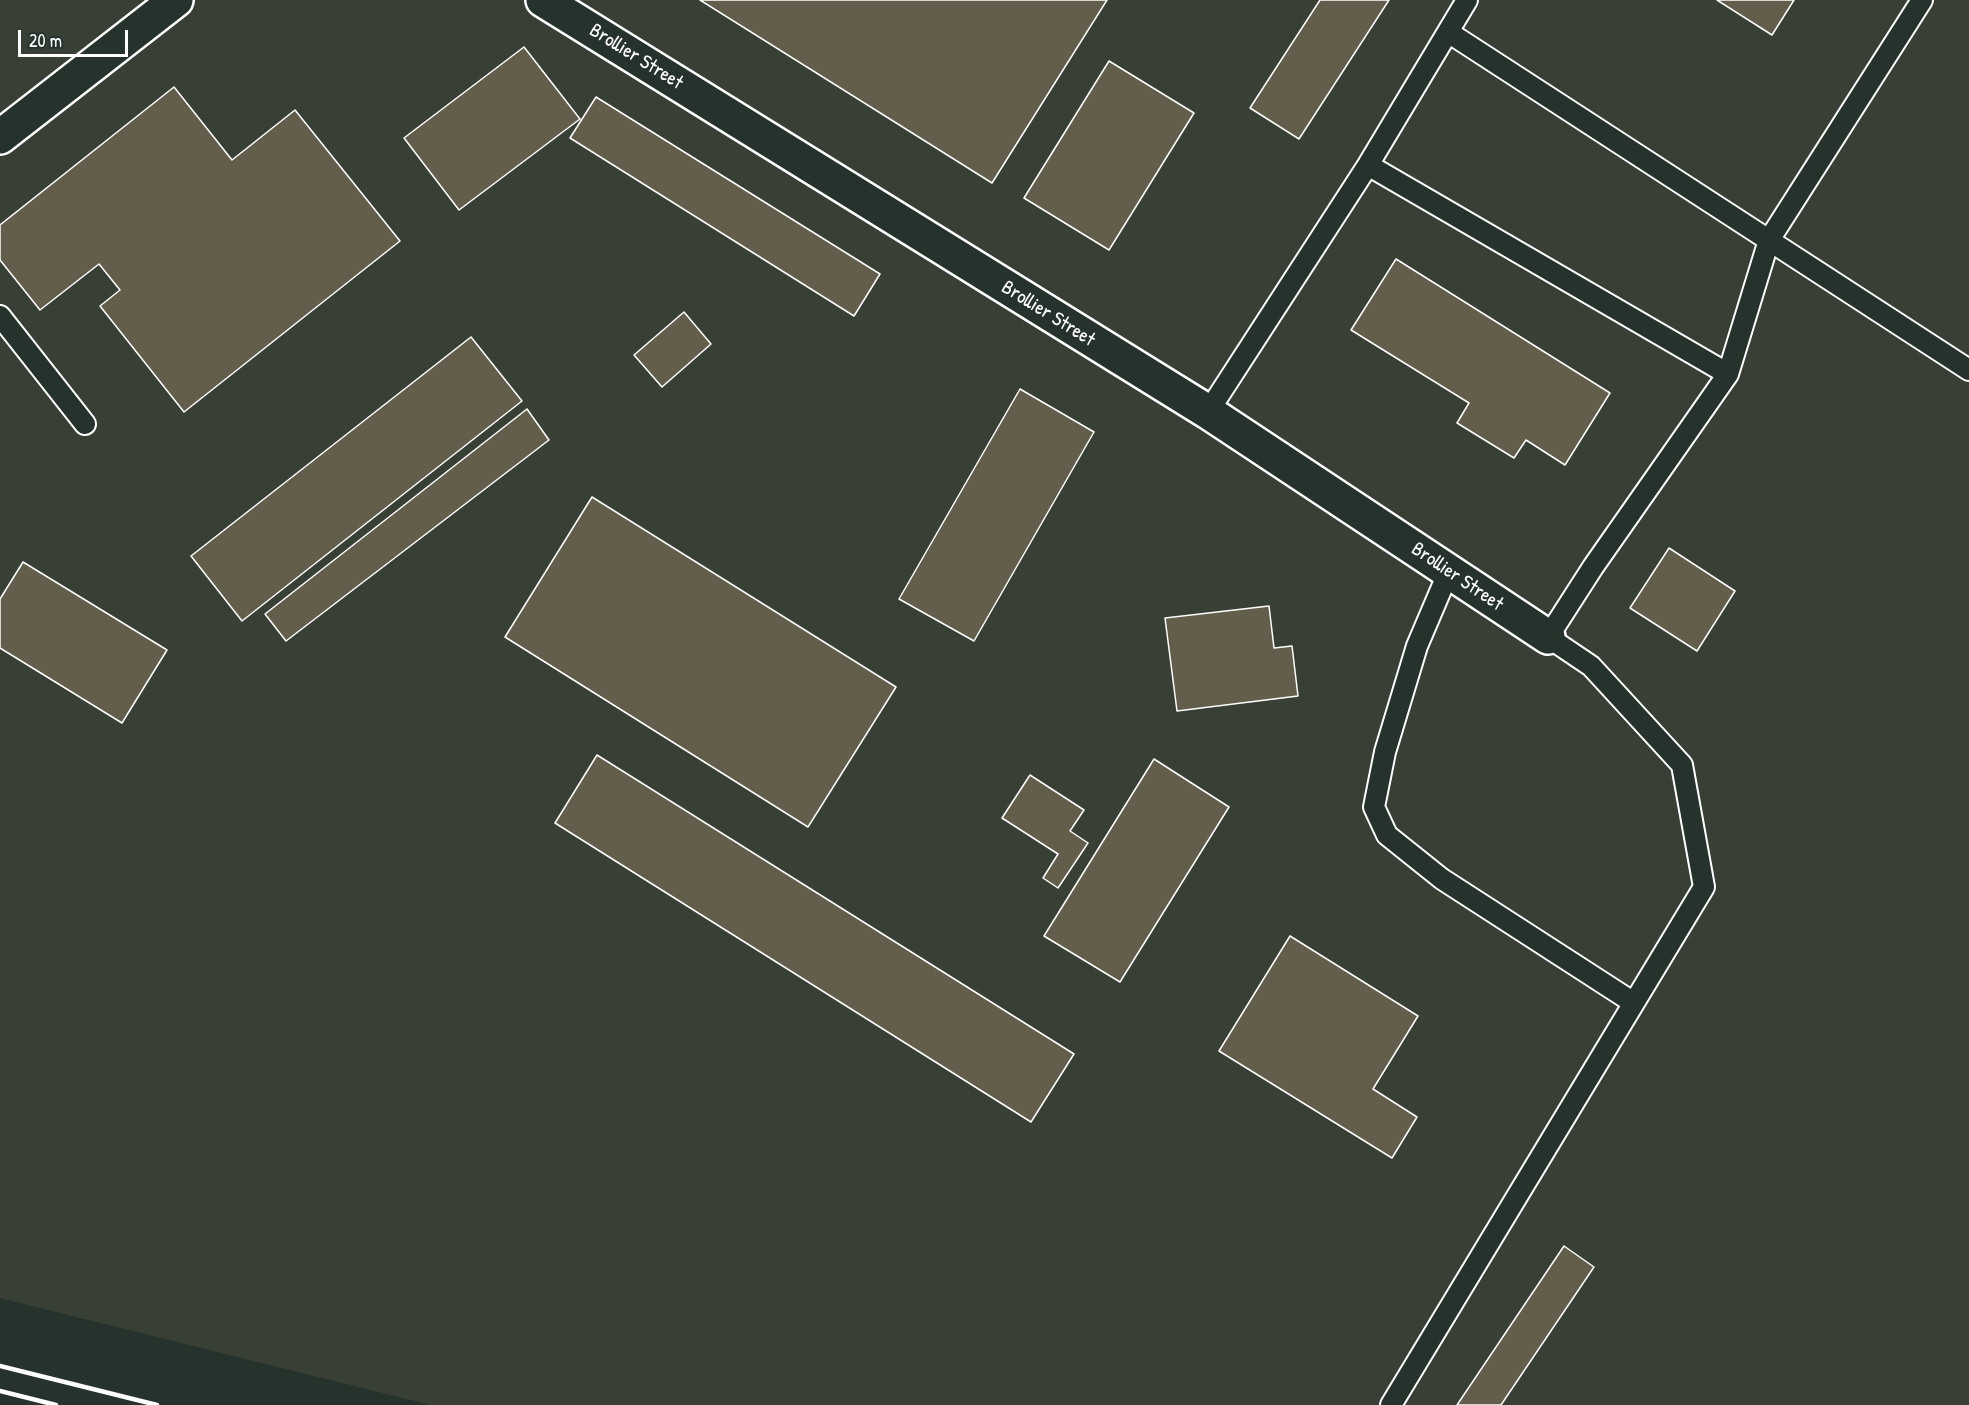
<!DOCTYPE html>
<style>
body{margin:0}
#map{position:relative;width:1969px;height:1405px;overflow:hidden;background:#26332d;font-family:"Patrick Hand",sans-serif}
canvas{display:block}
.scale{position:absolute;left:18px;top:30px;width:110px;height:27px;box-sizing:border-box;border:3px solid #fff;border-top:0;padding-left:8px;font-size:18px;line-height:21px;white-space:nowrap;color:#fff;-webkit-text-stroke:4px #26332d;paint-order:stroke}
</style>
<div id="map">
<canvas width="1969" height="1405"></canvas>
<div class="scale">20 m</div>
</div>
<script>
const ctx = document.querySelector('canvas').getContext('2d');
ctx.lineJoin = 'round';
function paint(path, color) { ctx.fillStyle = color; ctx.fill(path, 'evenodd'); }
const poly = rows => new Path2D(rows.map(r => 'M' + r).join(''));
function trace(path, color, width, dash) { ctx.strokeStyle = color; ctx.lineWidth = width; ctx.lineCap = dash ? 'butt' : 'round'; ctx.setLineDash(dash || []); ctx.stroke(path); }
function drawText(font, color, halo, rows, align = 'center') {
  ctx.font = font + ' "Patrick Hand",sans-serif'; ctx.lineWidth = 5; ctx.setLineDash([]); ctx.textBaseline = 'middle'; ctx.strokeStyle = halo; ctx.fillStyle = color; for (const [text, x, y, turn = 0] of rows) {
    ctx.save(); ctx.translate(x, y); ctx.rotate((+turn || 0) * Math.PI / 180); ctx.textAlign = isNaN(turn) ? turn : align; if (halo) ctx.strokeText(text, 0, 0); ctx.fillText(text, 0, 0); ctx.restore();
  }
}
const built = poly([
 [0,0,1969,0,1969,1405,431,1405,0,1298]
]);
const building = poly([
 [700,0,1107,0,992,183,700,0],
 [1320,0,1389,0,1299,139,1250,108,1320,0],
 [1717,0,1794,0,1772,35,1717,0],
 [524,47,580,119,459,210,404,138,524,47],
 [1109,61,1194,113,1109,250,1024,198,1109,61],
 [174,87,232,160,295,110,400,241,184,412,100,306,120,290,99,264,40,310,0,260,0,225,174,87],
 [596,97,880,274,854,316,570,138,596,97],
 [1396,259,1610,393,1565,465,1526,440,1514,458,1457,423,1469,403,1351,330,1396,259],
 [684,312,711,344,662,387,634,355,684,312],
 [471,337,522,401,242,621,191,556,471,337],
 [1020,389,1094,432,974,641,899,599,1020,389],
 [527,409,549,440,286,641,265,614,527,409],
 [592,497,896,687,808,827,505,637,592,497],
 [1669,548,1735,591,1697,651,1630,608,1669,548],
 [23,562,167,650,122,723,0,648,0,599,23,562],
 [1269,606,1274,648,1292,646,1298,696,1177,711,1165,618,1269,606],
 [597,755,1074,1054,1031,1122,555,823,597,755],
 [1154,759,1229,807,1120,982,1044,936,1154,759],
 [1030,775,1084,810,1070,831,1088,843,1058,888,1043,878,1058,854,1002,818,1030,775],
 [1290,936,1418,1016,1373,1089,1417,1117,1392,1158,1219,1051,1290,936],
 [1564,1246,1594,1267,1501,1405,1457,1405,1564,1246]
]);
const lane = poly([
 [1448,32,1969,370],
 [1368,165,1728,374,1593,567,1548,637,1591,666,1682,765,1704,887,1391,1405],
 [0,316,85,424],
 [1728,374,1769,240,1922,0],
 [1208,412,1368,165,1467,0],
 [1449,571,1417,646,1385,752,1374,807,1387,835,1442,879,1634,1003]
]);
const street = poly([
 [543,0,1208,412,1548,637],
 [0,137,176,0]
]);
const rail = poly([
 [0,1366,157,1405],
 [0,1391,56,1405]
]);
const streetNames = [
 ["Brollier Street",636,57,32],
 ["Brollier Street",1048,314,32],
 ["Brollier Street",1457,577,34]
];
paint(built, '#384036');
paint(building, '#625e4b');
trace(building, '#fff', 1.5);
trace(lane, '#fff', 24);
trace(street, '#fff', 38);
trace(lane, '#26332d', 20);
trace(street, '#26332d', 33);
trace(rail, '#fff', 4.5);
drawText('20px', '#fff', '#26332d', streetNames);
</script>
